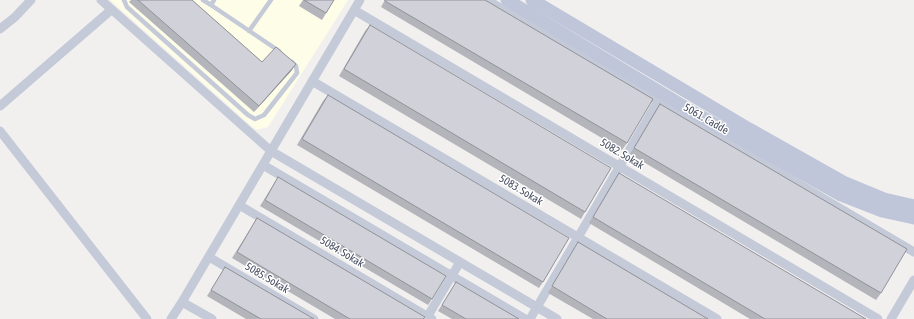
<!DOCTYPE html>
<style>
body{margin:0}
canvas{display:block;background:#f2f0ef}
</style>
<canvas width="914" height="319"></canvas>
<script>
const ctx = document.querySelector('canvas').getContext('2d');
ctx.lineJoin = 'round';
function paint(path, color) { ctx.fillStyle = color; ctx.fill(path, 'evenodd'); }
const poly = rows => new Path2D(rows.map(r => 'M' + r).join(''));
function trace(path, color, width, dash) { ctx.strokeStyle = color; ctx.lineWidth = width; ctx.lineCap = dash ? 'butt' : 'round'; ctx.setLineDash(dash || []); ctx.stroke(path); }
function drawText(font, color, halo, rows, align = 'center') {
  ctx.font = font + ' "Asap Condensed",sans-serif'; ctx.lineWidth = 3; ctx.setLineDash([]); ctx.textBaseline = 'middle'; ctx.strokeStyle = halo; ctx.fillStyle = color; for (const [text, x, y, turn = 0] of rows) {
    ctx.save(); ctx.translate(x, y); ctx.rotate((+turn || 0) * Math.PI / 180); ctx.textAlign = isNaN(turn) ? turn : align; if (halo) ctx.strokeText(text, 0, 0); ctx.fillText(text, 0, 0); ctx.restore();
  }
}
const commercial = poly([
 [110,0,348,0,268,127,256,130]
]);
const lane = poly([
 [124,0,127,7,248,115,255,119,264,115,297,73,296,66,292,62],
 [203,0,211,5],
 [214,0,211,5,279,51],
 [249,31,271,0]
]);
const street = poly([
 [101,0,271,151,557,319],
 [487,0,914,252],
 [354,10,878,319],
 [0,29,15,17,31,0],
 [312,81,717,319],
 [0,106,111,10],
 [0,131,147,319],
 [263,165,525,319],
 [239,205,432,319],
 [209,257,314,319],
 [182,302,212,319],
 [171,319,182,302,360,0],
 [426,319,460,262],
 [530,319,661,96],
 [891,319,914,280]
]);
const secondary = poly([
 [507,0,693,112,841,195,882,211,914,218],
 [532,0,749,129,843,182,884,199,914,206]
]);
const wall = poly([
 [131,0,192,0,262,62,292,70,254,112,129,2],
 [303,0,334,0,322,20,299,6],
 [385,0,485,0,627,143,622,150,381,7],
 [370,25,585,212,581,219,339,76,365,31],
 [328,95,543,282,539,288,297,145,323,101],
 [660,104,881,293,876,300,630,154,656,110],
 [619,173,866,319,750,319,589,223,615,179],
 [278,177,432,299,428,305,260,206],
 [257,218,423,319,335,319,232,258],
 [578,242,708,319,593,319,548,293],
 [225,267,314,319,246,319,207,296],
 [456,282,519,319,452,319,438,311]
]);
const shadedWall = poly([
 [296,64,292,70,254,112,259,106]
]);
const building = poly([
 [138,0,192,0,262,62,276,47,296,64,259,106,138,0],
 [304,0,334,0,326,13,304,0],
 [385,0,485,0,653,99,627,143,385,1,385,0],
 [370,25,611,168,585,212,344,69,370,25],
 [328,95,569,238,543,282,302,139,328,95],
 [660,104,907,249,881,293,634,148,660,104],
 [619,173,866,319,765,319,593,217,619,173],
 [278,177,446,276,432,299,265,200,278,177],
 [257,218,425,317,423,319,350,319,237,252,257,218],
 [578,242,708,319,607,319,552,286,578,242],
 [225,267,314,319,261,319,211,290,225,267],
 [456,282,519,319,466,319,442,305,456,282]
]);
const streetNames = [
 ["5061. Cadde",706,119,30],
 ["5082. Sokak",622,154,31],
 ["5083. Sokak",521,190,31],
 ["5084. Sokak",342,252,31],
 ["5085. Sokak",267,278,31]
];
paint(commercial, '#fefde7');
trace(lane, '#c4cad8', 4.5);
trace(street, '#c4cad8', 9);
trace(secondary, '#bfc6da', 13);
paint(wall, '#b4b4bb');
paint(shadedWall, '#929299');
paint(building, '#d1d1da');
trace(building, '#929299', 1);
drawText('11px', '#454c5f', '#fff', streetNames);
</script>
